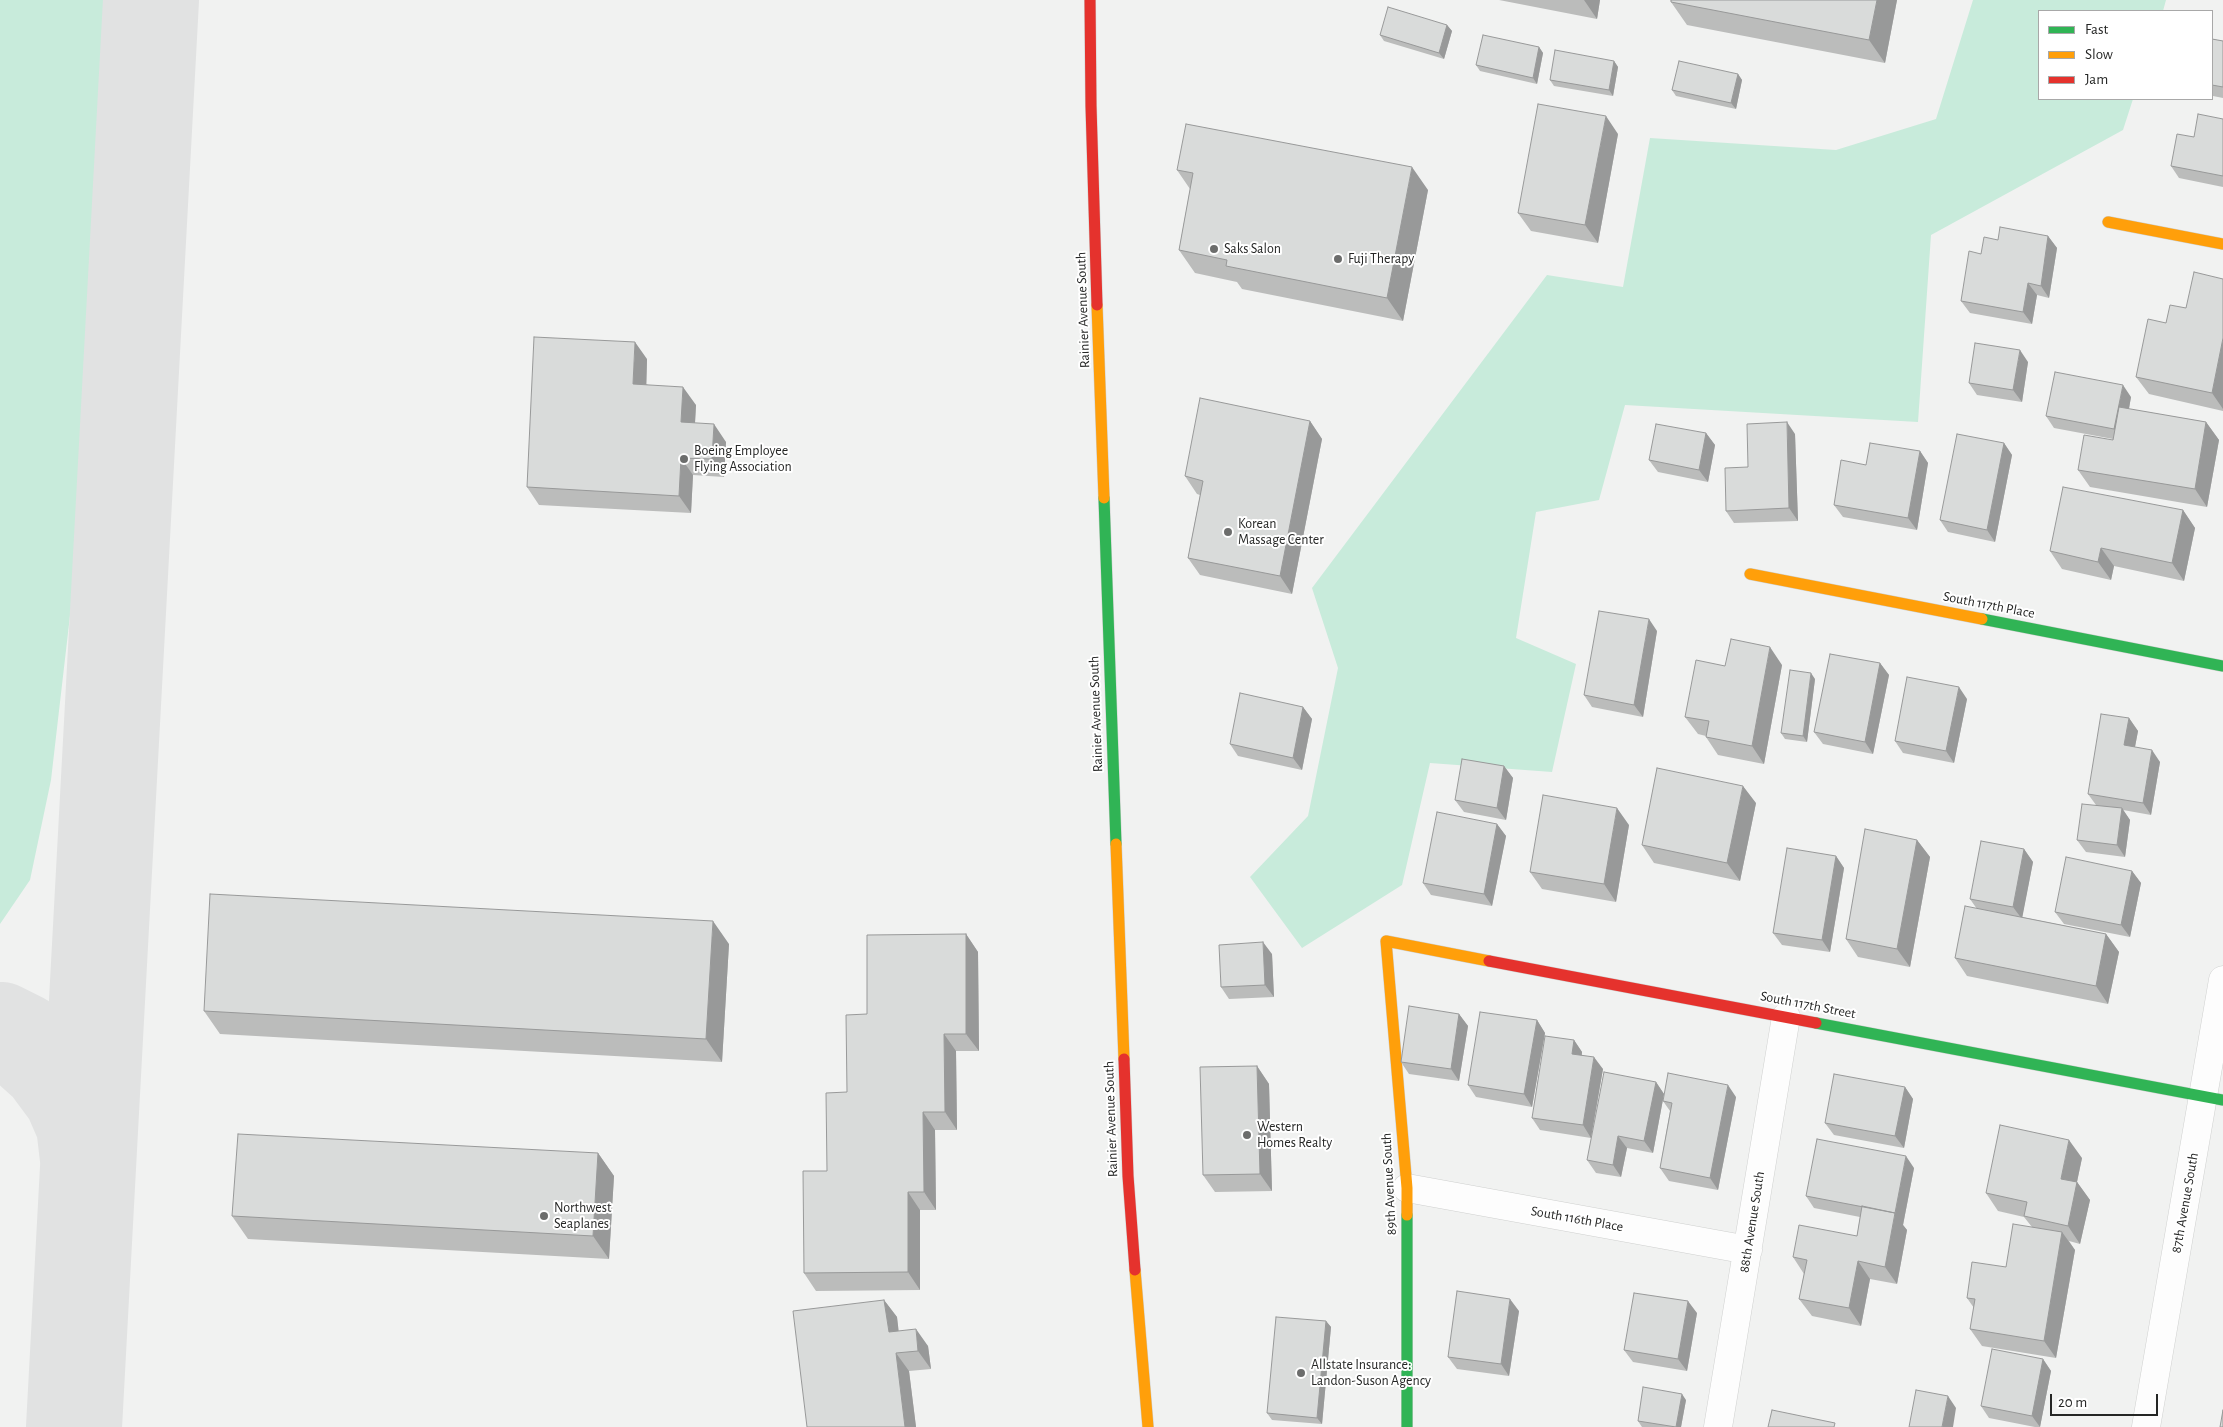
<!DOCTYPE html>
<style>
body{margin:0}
#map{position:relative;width:2223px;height:1427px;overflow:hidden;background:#f1f2f1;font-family:"Alegreya Sans",sans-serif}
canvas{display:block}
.legend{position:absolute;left:2038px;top:10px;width:175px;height:90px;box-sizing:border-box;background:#fff;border:1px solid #a8a8a8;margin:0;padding:6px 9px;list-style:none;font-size:15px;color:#252625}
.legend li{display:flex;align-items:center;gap:10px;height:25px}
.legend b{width:25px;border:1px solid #a8a8a8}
.scale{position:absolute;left:2050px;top:1394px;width:108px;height:22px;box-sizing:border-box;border:2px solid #252625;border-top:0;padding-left:6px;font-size:15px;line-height:18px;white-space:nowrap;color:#252625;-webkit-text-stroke:4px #fff;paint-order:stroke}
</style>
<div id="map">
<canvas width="2223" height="1427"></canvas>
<ul class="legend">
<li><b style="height:6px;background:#30b455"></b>Fast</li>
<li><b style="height:6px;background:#ff9f0a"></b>Slow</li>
<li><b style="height:6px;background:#e5322d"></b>Jam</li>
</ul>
<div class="scale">20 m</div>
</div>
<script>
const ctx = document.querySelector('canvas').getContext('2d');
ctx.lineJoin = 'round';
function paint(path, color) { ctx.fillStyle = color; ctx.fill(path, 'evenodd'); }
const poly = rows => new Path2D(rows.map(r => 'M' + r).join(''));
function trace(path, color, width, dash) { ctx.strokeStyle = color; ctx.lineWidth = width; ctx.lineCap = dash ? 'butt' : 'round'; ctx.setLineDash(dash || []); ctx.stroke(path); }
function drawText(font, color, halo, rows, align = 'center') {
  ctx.font = font + ' "Alegreya Sans",sans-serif'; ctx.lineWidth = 4; ctx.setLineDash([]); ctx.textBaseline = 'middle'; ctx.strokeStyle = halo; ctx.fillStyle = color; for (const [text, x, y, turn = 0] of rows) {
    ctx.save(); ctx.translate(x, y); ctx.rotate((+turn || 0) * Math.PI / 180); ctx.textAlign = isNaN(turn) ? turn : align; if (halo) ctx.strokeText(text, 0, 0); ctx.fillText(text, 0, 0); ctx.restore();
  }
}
const green = poly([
 [0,0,105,0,71,607,51,780,30,880,0,924],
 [1973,0,2166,0,2163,11,2039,11,2039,99,2133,99,2123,130,1931,235,1918,422,1625,405,1599,500,1536,512,1516,638,1576,664,1552,772,1430,763,1402,885,1302,948,1250,877,1308,816,1338,668,1312,588,1547,275,1623,287,1650,138,1836,150,1936,119]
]);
const taxiway = poly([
 [0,1030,22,1041,48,1064,71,1095,84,1125,88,1159],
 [74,1427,151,0]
]);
const street = poly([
 [1407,1188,1748,1250],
 [1718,1427,1786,1017],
 [2146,1427,2223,980]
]);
const fast = poly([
 [1104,498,1116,844],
 [1982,619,2223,666],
 [1816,1023,2223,1100],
 [1407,1215,1407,1427]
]);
const slow = poly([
 [2108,222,2223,244],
 [1097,305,1104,498],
 [1750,574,1982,619],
 [1116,844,1124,1059],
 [1407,1215,1407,1188,1386,941,1489,961],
 [1135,1270,1148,1427]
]);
const jam = poly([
 [1090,0,1091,106,1097,305],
 [1489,961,1816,1023],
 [1124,1059,1128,1176,1135,1270]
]);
const wall = poly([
 [1499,0,1600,0,1597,19],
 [1897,0,1885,63,1687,25,1671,2],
 [1447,25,1452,31,1444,59,1384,41,1380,35],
 [2212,39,2223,41,2223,98,2213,96,2212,94],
 [1539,47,1543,53,1537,84,1480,71,1476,65],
 [1614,61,1618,67,1613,96,1554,86,1550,80],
 [1738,74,1742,80,1736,109,1676,96,1672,90],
 [2223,119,2223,187,2179,178,2171,166,2194,137],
 [1618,134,1598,243,1531,231,1518,213],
 [1177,170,1428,190,1403,321,1242,289,1237,282,1195,273,1179,250,1190,189],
 [2048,236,2057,248,2049,298,2037,295,2032,324,1970,313,1961,301,1981,254,1998,240],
 [2223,279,2223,411,2149,394,2136,377,2166,323,2186,308],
 [647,359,646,384,696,405,695,423,726,442,724,477,693,475,691,513,539,505,527,487],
 [2028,362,2022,402,1977,395,1969,383],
 [2131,397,2129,409,2206,422,2219,440,2207,507,2090,487,2078,470,2113,439,2054,428,2046,416],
 [1310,421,1322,439,1292,594,1200,575,1188,558,1200,495,1197,494,1185,476],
 [1706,433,1715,445,1708,482,1658,472,1649,460],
 [1795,434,1798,521,1734,523,1726,511,1748,467],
 [2004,443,2012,455,1995,542,1948,532,1940,520],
 [1920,451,1928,463,1917,530,1843,517,1834,505],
 [2183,510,2195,528,2184,581,2114,566,2111,580,2062,569,2050,551],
 [1657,631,1643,717,1592,707,1584,695],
 [1880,663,1889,675,1873,754,1823,744,1814,732],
 [1782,665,1764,764,1718,755,1706,737,1706,736,1698,734,1685,717,1725,666],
 [1815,679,1807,742,1785,739,1781,733],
 [1967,699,1954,763,1903,753,1895,741],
 [1303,707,1312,719,1302,770,1238,756,1230,744],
 [2129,718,2138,731,2135,747,2160,762,2151,815,2123,810,2130,820,2125,857,2086,852,2077,840,2096,805,2088,794],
 [1504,766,1513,778,1506,820,1464,812,1455,800],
 [1756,803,1740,881,1654,863,1642,845],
 [1497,824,1506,836,1492,906,1431,895,1423,883],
 [1629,825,1616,902,1542,889,1530,872],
 [1917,840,1930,857,1910,967,1858,957,1846,939],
 [2024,849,2033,862,2022,917,2106,934,2119,952,2108,1004,1967,976,1955,958,1977,909,1970,899],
 [1836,856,1844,868,1830,952,1782,945,1773,933],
 [2132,871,2141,883,2130,937,2064,924,2055,912],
 [966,934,978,952,979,1051,956,1051,957,1130,935,1130,936,1210,920,1210,920,1290,816,1291,804,1273,827,1171,847,1092],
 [729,944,722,1062,220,1034,204,1011],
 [1272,954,1274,997,1229,999,1221,987],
 [1459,1014,1468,1026,1459,1081,1409,1074,1401,1062],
 [1537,1020,1545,1033,1532,1107,1476,1097,1468,1085],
 [1574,1040,1582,1052,1582,1055,1603,1069,1591,1138,1540,1130,1532,1118],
 [1257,1066,1269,1084,1272,1191,1215,1192,1203,1175],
 [1656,1082,1664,1094,1653,1153,1627,1148,1621,1177,1596,1173,1587,1160],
 [1905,1087,1913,1099,1904,1148,1834,1135,1825,1123],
 [1736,1097,1718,1190,1669,1181,1660,1168,1670,1111,1663,1101],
 [598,1153,614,1176,609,1259,248,1239,232,1216],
 [2082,1158,2077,1182,2090,1200,2080,1244,2069,1241,2075,1250,2056,1358,1982,1346,1970,1329,1974,1308,1967,1298,2006,1267,2032,1227,2024,1217,1998,1211,1986,1193],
 [1914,1168,1903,1225,1907,1230,1897,1284,1870,1279,1861,1326,1812,1316,1799,1299,1804,1274,1793,1257,1857,1236,1860,1217,1814,1208,1806,1196],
 [884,1300,897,1317,898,1331,928,1346,931,1369,909,1371,916,1427,807,1427],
 [1519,1311,1509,1376,1457,1369,1448,1357],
 [1697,1313,1687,1371,1633,1362,1624,1350],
 [1326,1321,1331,1327,1322,1424,1272,1420,1267,1413],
 [2043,1359,2051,1371,2040,1427,2035,1427,1989,1418,1981,1406],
 [1686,1400,1681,1427,1642,1427,1638,1421]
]);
const shadedWall = poly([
 [1584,0,1600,0,1597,19],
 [1877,0,1897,0,1885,63,1869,40],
 [1447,25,1452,31,1444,59,1439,53],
 [1539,47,1543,53,1537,84,1533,78],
 [1614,61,1618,67,1613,96,1609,90],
 [1738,74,1742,80,1736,109,1731,103],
 [1606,116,1618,134,1598,243,1585,225],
 [1412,167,1428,190,1403,321,1387,298],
 [2048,236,2057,248,2049,298,2041,286],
 [2028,283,2037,295,2032,324,2023,312],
 [2223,338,2223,409,2212,393],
 [635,342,647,359,646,401,633,384],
 [2020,350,2028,362,2022,402,2013,390],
 [2123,385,2131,397,2123,441,2114,429],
 [683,387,696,405,694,440,681,422],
 [1310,421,1322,439,1292,594,1280,576],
 [1787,422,1795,434,1798,521,1789,508],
 [2206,422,2219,440,2207,507,2195,489],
 [714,424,726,442,724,477,712,459],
 [1706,433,1715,445,1708,482,1699,470],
 [2004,443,2012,455,1995,542,1987,530],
 [1920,451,1928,463,1917,530,1908,518],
 [681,458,693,475,691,513,679,496],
 [2183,510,2195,528,2184,581,2172,563],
 [2101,548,2114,566,2111,580,2098,562],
 [1649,619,1657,631,1643,717,1634,705],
 [1770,647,1782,665,1764,764,1752,746],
 [1880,663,1889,675,1873,754,1865,742],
 [1811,673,1815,679,1807,742,1803,736],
 [1959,687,1967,699,1954,763,1946,751],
 [1303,707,1312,719,1302,770,1293,758],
 [2129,718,2138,731,2133,757,2124,745],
 [2152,750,2160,762,2151,815,2143,803],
 [1504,766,1513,778,1506,820,1497,808],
 [1743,786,1756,803,1740,881,1727,863],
 [1617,808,1629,825,1616,902,1604,884],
 [2122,808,2130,820,2125,857,2117,845],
 [1497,824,1506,836,1492,906,1484,894],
 [1917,840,1930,857,1910,967,1897,949],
 [2024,849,2033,862,2022,919,2013,907],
 [1836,856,1844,868,1830,952,1822,940],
 [2132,871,2141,883,2130,937,2121,925],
 [713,921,729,944,722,1062,706,1039],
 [966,934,978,952,979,1051,966,1034],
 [2106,934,2119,952,2108,1004,2096,986],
 [1263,942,1272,954,1274,997,1265,985],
 [1459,1014,1468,1026,1459,1081,1451,1069],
 [1537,1020,1545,1033,1532,1107,1524,1094],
 [944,1034,956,1051,957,1130,945,1112],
 [1574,1040,1582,1052,1580,1066,1572,1054],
 [1594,1057,1603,1069,1591,1138,1583,1125],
 [1257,1066,1269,1084,1272,1191,1260,1174],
 [1656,1082,1664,1094,1653,1153,1644,1141],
 [1728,1085,1736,1097,1718,1190,1710,1178],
 [1905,1087,1913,1099,1904,1148,1895,1136],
 [923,1112,935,1130,936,1210,924,1192],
 [1618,1136,1627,1148,1621,1177,1613,1165],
 [2069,1140,2082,1158,2074,1196,2061,1179],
 [598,1153,614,1176,609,1259,593,1236],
 [1906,1156,1914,1168,1903,1225,1907,1230,1897,1284,1885,1267],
 [2077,1182,2090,1200,2080,1244,2068,1226],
 [908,1192,920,1210,920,1290,908,1272],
 [2062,1232,2075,1250,2056,1358,2044,1341],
 [1858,1261,1870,1279,1861,1326,1849,1308],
 [1510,1299,1519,1311,1509,1376,1501,1364],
 [884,1300,897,1317,901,1350,889,1332],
 [1688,1301,1697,1313,1687,1371,1678,1359],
 [1326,1321,1331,1327,1322,1424,1317,1418],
 [916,1329,928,1346,931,1369,918,1351],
 [896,1353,909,1371,916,1427,905,1427],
 [2043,1359,2051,1371,2040,1427,2032,1416],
 [1682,1394,1686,1400,1681,1427,1676,1427],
 [1948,1396,1956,1408,1953,1427,1942,1427]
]);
const building = poly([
 [1671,0,1877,0,1869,40,1671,2,1671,0],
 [1388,7,1447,25,1439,53,1380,35,1388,7],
 [1483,35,1539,47,1533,78,1476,65,1483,35],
 [2212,39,2223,41,2223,87,2212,85,2212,39],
 [1555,50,1614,61,1609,90,1550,80,1555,50],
 [1679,61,1738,74,1731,103,1672,90,1679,61],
 [1538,104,1606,116,1585,225,1518,213,1538,104],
 [2198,114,2223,119,2223,176,2171,166,2177,134,2194,137,2198,114],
 [1186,124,1412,167,1387,298,1226,266,1227,260,1179,250,1193,173,1177,170,1186,124],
 [2000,227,2048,236,2041,286,2028,283,2023,312,1961,301,1969,251,1981,254,1984,237,1998,240,2000,227],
 [2194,272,2223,279,2223,338,2212,393,2136,377,2148,319,2166,323,2170,305,2186,308,2194,272],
 [534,337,635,342,633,384,683,387,681,422,714,424,712,459,681,458,679,496,527,487,534,337],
 [1975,343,2020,350,2013,390,1969,383,1975,343],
 [2055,372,2123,385,2114,429,2046,416,2055,372],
 [1200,398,1310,421,1280,576,1188,558,1203,481,1185,476,1200,398],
 [2119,407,2206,422,2195,489,2078,470,2084,435,2113,440,2119,407],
 [1787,422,1789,508,1726,511,1725,468,1748,467,1747,424,1787,422],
 [1656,424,1706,433,1699,470,1649,460,1656,424],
 [1957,434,2004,443,1987,530,1940,520,1957,434],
 [1870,443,1920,451,1908,518,1834,505,1841,460,1866,465,1870,443],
 [2063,487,2183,510,2172,563,2101,548,2098,562,2050,551,2063,487],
 [1599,611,1649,619,1634,705,1584,695,1599,611],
 [1731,639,1770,647,1752,746,1706,737,1709,721,1685,717,1696,660,1725,666,1731,639],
 [1830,654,1880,663,1865,742,1814,732,1830,654],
 [1790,670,1811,673,1803,736,1781,733,1790,670],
 [1907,677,1959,687,1946,751,1895,741,1907,677],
 [1240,693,1303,707,1293,758,1230,744,1240,693],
 [2101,714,2129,718,2124,745,2152,750,2143,803,2088,794,2101,714],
 [1462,759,1504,766,1497,808,1455,800,1462,759],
 [1657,768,1743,786,1727,863,1642,845,1657,768],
 [1543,795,1617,808,1604,884,1530,872,1543,795],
 [2082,804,2122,808,2117,845,2077,840,2082,804],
 [1437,812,1497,824,1484,894,1423,883,1437,812],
 [1865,829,1917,840,1897,949,1846,939,1865,829],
 [1981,841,2024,849,2013,907,1970,899,1981,841],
 [1787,848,1836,856,1822,940,1773,933,1787,848],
 [2066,857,2132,871,2121,925,2055,912,2066,857],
 [210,894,713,921,706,1039,204,1011,210,894],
 [1965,906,2106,934,2096,986,1955,958,1965,906],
 [966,934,966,1034,944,1034,945,1112,923,1112,924,1192,908,1192,908,1272,804,1273,803,1171,827,1171,826,1093,847,1092,846,1015,867,1014,867,935,966,934],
 [1263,942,1265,985,1221,987,1219,945,1263,942],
 [1409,1006,1459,1014,1451,1069,1401,1062,1409,1006],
 [1480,1012,1537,1020,1524,1094,1468,1085,1480,1012],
 [1545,1036,1574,1040,1572,1054,1594,1057,1583,1125,1532,1118,1545,1036],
 [1257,1066,1260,1174,1203,1175,1200,1067,1257,1066],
 [1604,1072,1656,1082,1644,1141,1618,1136,1613,1165,1587,1160,1604,1072],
 [1668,1073,1728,1085,1710,1178,1660,1168,1672,1103,1663,1101,1668,1073],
 [1834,1074,1905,1087,1895,1136,1825,1123,1834,1074],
 [2000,1125,2069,1140,2061,1179,2077,1182,2068,1226,2024,1216,2027,1202,1986,1193,2000,1125],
 [238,1134,598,1153,593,1236,232,1216,238,1134],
 [1817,1139,1906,1156,1895,1213,1806,1196,1817,1139],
 [1862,1206,1895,1213,1885,1267,1858,1261,1849,1308,1799,1299,1807,1260,1793,1257,1799,1225,1857,1236,1862,1206],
 [2013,1224,2062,1232,2044,1341,1970,1329,1975,1299,1967,1298,1972,1262,2006,1267,2013,1224],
 [1457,1291,1510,1299,1501,1364,1448,1357,1457,1291],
 [1634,1293,1688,1301,1678,1359,1624,1350,1634,1293],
 [884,1300,889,1332,916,1329,918,1351,896,1353,905,1427,807,1427,793,1311,884,1300],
 [1276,1317,1326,1321,1317,1418,1267,1413,1276,1317],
 [1992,1349,2043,1359,2032,1416,1981,1406,1992,1349],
 [1643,1387,1682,1394,1676,1427,1638,1421,1643,1387],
 [1916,1390,1948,1396,1942,1427,1909,1427,1916,1390],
 [1772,1410,1835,1423,1834,1427,1768,1427,1772,1410],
 [2223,1410,2223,1427,2220,1427,2223,1410]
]);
const markers = [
 [1214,249,5,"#6c6d6c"],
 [1338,259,5,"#6c6d6c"],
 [684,459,5,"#6c6d6c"],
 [1228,532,5,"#6c6d6c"],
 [1247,1135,5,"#6c6d6c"],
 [544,1216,5,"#6c6d6c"],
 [1301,1373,5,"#6c6d6c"]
];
const poiNames = [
 ["Saks Salon",1224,249],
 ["Fuji Therapy",1348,259],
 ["Boeing Employee",694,451],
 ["Flying Association",694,467],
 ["Korean",1238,524],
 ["Massage Center",1238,540],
 ["Western",1257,1127],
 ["Homes Realty",1257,1143],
 ["Northwest",554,1208],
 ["Seaplanes",554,1224],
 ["Allstate Insurance:",1311,1365],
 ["Landon-Suson Agency",1311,1381]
];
const streetNames = [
 ["Rainier Avenue South",1083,310,-92],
 ["South 117th Place",1989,605,11],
 ["Rainier Avenue South",1096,714,-92],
 ["South 117th Street",1808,1005,11],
 ["Rainier Avenue South",1111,1119,-92],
 ["89th Avenue South",1389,1184,-93],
 ["87th Avenue South",2185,1203,-80],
 ["South 116th Place",1577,1219,10],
 ["88th Avenue South",1752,1222,-81]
];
paint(green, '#c8ebdb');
trace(taxiway, '#e1e2e2', 96);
trace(street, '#cfd0cf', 29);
trace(fast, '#cfd0cf', 12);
trace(slow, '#cfd0cf', 12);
trace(jam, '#cfd0cf', 12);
trace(street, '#fdfdfd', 28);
trace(fast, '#30b455', 11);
trace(slow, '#ff9f0a', 11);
trace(jam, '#e5322d', 11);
paint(wall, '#bbbcbb');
paint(shadedWall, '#989999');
paint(building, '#d9dbda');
trace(building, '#989999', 1);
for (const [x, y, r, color] of markers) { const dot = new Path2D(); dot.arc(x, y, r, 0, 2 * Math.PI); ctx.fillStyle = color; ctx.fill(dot); trace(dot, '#fff', 2); }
drawText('14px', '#252625', '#fff', poiNames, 'left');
drawText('14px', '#252625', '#fff', streetNames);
</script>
